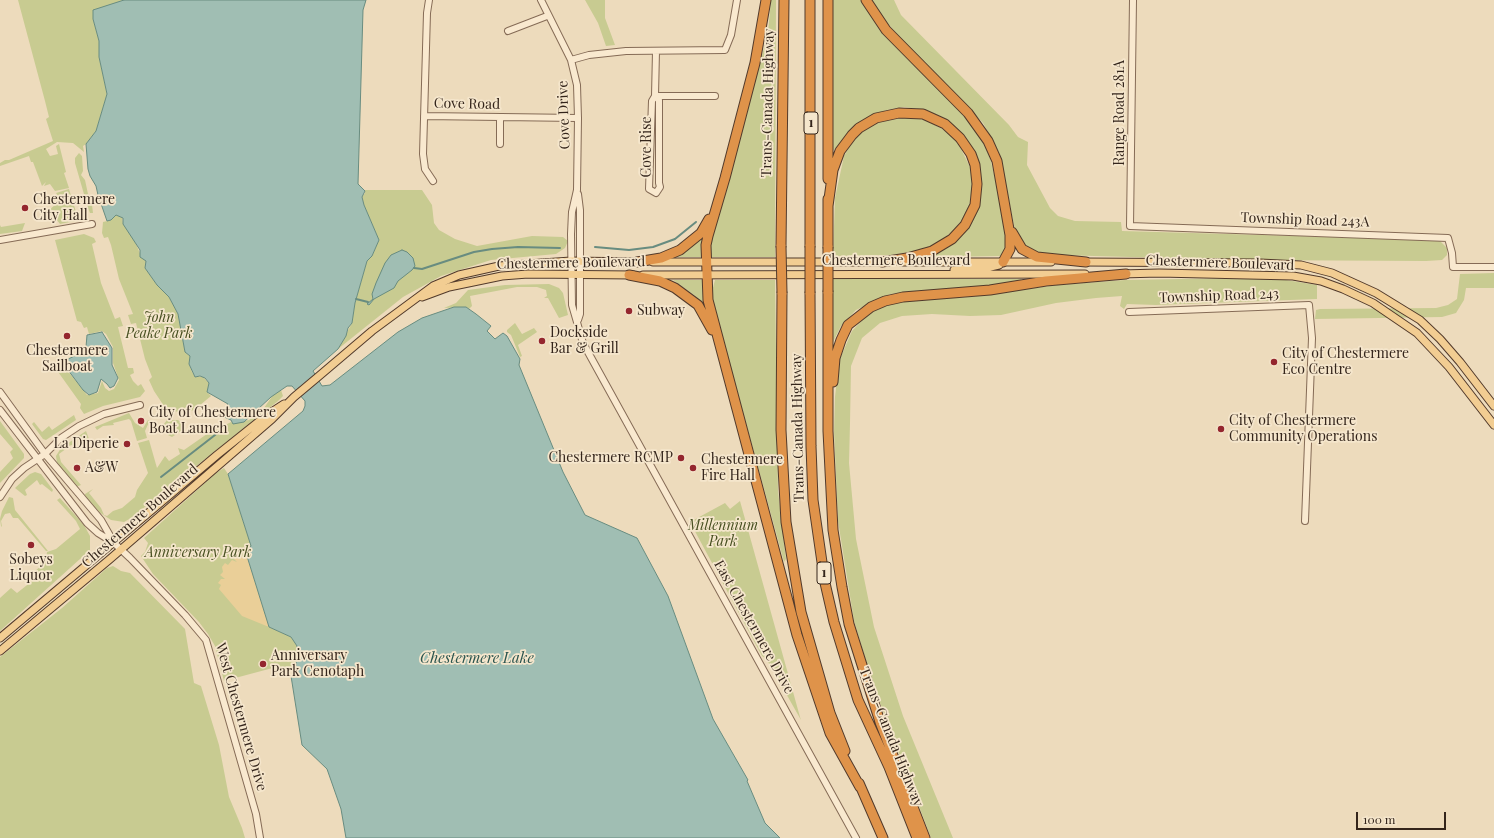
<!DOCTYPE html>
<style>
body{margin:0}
#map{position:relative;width:1494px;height:838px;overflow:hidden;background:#eddbbc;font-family:"Playfair Display",serif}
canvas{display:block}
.scale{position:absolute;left:1356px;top:812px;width:90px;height:18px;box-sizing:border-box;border:2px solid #34251b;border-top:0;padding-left:5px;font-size:12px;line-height:14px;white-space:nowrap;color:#34251b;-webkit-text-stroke:3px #f5e6cc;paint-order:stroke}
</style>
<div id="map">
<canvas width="1494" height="838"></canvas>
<div class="scale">100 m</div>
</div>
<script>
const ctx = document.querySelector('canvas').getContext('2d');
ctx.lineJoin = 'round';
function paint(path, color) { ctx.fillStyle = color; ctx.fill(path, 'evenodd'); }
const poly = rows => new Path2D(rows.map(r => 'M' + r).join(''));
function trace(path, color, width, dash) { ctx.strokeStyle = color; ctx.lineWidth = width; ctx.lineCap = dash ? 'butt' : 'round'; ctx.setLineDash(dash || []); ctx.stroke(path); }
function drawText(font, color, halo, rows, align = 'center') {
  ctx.font = font + ' "Playfair Display",serif'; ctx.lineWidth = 3.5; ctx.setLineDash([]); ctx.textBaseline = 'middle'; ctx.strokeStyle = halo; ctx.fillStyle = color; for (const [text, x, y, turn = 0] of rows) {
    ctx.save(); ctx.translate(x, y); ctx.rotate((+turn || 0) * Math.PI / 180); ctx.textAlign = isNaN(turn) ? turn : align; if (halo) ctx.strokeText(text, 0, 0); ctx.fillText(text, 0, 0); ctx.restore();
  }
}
const green = poly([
 [18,0,124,0,93,19,99,41,99,57,107,94,96,131,86,144,83,146,84,152,73,143,57,142,46,149,50,156,58,154,56,146,59,144,66,172,64,173,69,188,55,191,50,184,44,186,46,182,42,186,33,162,31,162,29,156,0,166,0,163,5,160,9,160,53,141,46,119,49,117,45,101],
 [585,0,605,0,605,18,615,45,606,46,598,23],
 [771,0,776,0,775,257,712,257,710,250,714,227,725,193,768,33],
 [832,0,861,0,880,30,973,125,983,141,990,158,995,178,1005,231,1006,249,1002,256,938,257,933,255,953,244,979,202,981,189,978,161,968,141,947,120,925,110,904,107,887,110,862,120,831,153],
 [872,0,894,0,901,15,1009,125,1018,137,1028,142,1027,165,1050,208,1058,216,1075,221,1121,222,1122,231,1439,240,1447,248,1447,255,1442,260,1426,261,1243,260,1057,255,1044,254,1031,250,1021,242,1015,230,999,152,983,123,902,40,883,18],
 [908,117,926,120,944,130,956,139,971,169,973,182,970,203,965,216,954,230,941,241,925,249,892,255,833,256,835,198,844,156,853,141,865,129,880,122],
 [79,153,82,156,83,171,81,175,85,180,88,194,91,197,93,213,90,213,88,208,75,163,75,158],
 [69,189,77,215,81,218,80,220,60,224,49,210,61,200,56,193],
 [365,190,422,190,432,205,434,223,439,230,455,239,477,246,532,236,563,237,568,241,565,248,556,254,491,260,441,276,403,297,338,349,352,323,355,303,367,261,372,256,379,240,364,205,362,197,365,193],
 [116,215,122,217,123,224,133,237,142,258,146,260,145,268,157,285,169,297,178,314,185,352,190,356,189,364,192,372,195,377,203,377,209,383,207,392,211,396,194,410,183,413,166,409,154,391,149,380,152,377,145,359,136,323,131,324,128,315,133,314,119,279,111,245,108,237,104,238,102,233,103,222,111,220],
 [25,223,22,231,0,234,0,225,1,227],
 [84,234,94,238,96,242,92,244,101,283,115,319,120,317,123,326,118,327,128,368,133,368,134,373,130,375,133,381,138,386,141,384,145,391,140,397,103,406,84,414,80,408,81,404,56,369,64,362,67,370,87,395,98,393,102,381,105,388,109,391,114,389,119,380,113,363,113,347,106,334,102,331,89,334,87,327,84,328,81,322,77,321,55,240],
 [702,237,703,257,676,257,695,244],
 [1494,273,1494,288,1466,288,1464,300,1456,313,1442,317,1315,319,1316,310,1320,309,1436,308,1448,305,1457,299,1460,274],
 [1238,278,1286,280,1317,285,1317,299,1156,305,1127,304,1124,309,1120,306,1122,296,1096,298,1056,303,1001,315,970,316,932,314,902,316,880,323,862,338,851,366,850,423,849,463,856,539,874,627,903,716,953,838,931,838,875,690,854,621,838,521,834,432,835,397,839,361,852,331,870,312,896,301,969,297,1057,285,1125,280],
 [832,279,1021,279,1021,282,983,287,890,294,856,310,841,326,833,342],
 [673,280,702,280,705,306,703,306,694,295],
 [715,280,775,280,778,491,786,559,784,562,711,295],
 [549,284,559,288,563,293,568,315,559,318,548,298,544,298,547,296,546,290,537,287,517,287,470,296,472,306,469,309,466,307,444,308,456,303,468,290,505,285],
 [515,323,522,334,534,328,537,332,518,345,522,356,520,357,511,335,507,332,507,330],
 [281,390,283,396,278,401,131,518,124,522,111,520,99,512,84,497,85,494,93,489,89,493,101,508,104,515,107,516,113,511,122,508,135,497,137,490,148,473,138,443,149,440,157,468,165,456,169,461,180,454,178,448,184,450,207,434,202,431,203,430,211,427,216,430,231,422,233,423,249,420,264,408,273,395],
 [129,413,135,423,143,428,148,420,150,420,145,431,147,438,137,441,131,421,129,419,113,423,114,425,103,426,97,430,95,427],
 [74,415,76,420,46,440,43,439,32,424,34,422,42,432,49,426,52,430],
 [167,420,178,420,183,424,181,431,172,437,168,435,165,430,164,424],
 [0,421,24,454,24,458,0,483,0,472,13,458,10,452,13,449,0,434],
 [86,431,92,447,86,440,82,443,78,438,74,442,77,446,71,445,59,454,61,462,81,485,76,487,57,463,56,456,61,448],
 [224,468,228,474,251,546,246,553,269,627,291,637,297,646,296,666,282,670,280,666,224,681,215,646,208,634,199,622,153,574,141,556,145,552,148,543,144,538,216,473],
 [35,472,41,474,53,490,52,492,42,484,40,485,37,480,25,490,27,495,25,496,15,488,30,474],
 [9,497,13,498,15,510,48,551,46,551,18,518,13,518,10,513,5,514,1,521,2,527,1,526,0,519,2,511],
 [60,498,84,525,90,536,90,550,0,631,0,598,11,588,17,593,36,578,34,572,42,565,39,562,46,560,47,552,56,549,80,529,76,521,57,500],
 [740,501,800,717,801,720,767,660,762,656,690,522,725,503,730,509],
 [113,566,121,571,130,573,185,629,194,683,201,686,219,745,229,797,242,828,245,838,0,838,0,657,62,608,107,568]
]);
const sand = poly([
 [234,551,242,557,246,553,269,627,242,616,219,589,221,585,218,583,221,579,225,579,220,575,223,572,222,567,225,563,228,565,232,560,237,562,231,556]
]);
const water = poly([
 [124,0,366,0,363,10,358,184,365,191,362,197,364,205,379,240,372,256,367,261,355,303,352,323,348,328,346,336,338,349,313,371,322,386,330,385,398,332,422,318,454,307,466,307,476,314,491,326,487,331,495,339,503,333,507,336,520,359,519,365,563,472,585,515,637,538,668,596,713,719,748,780,747,781,765,823,780,838,346,838,341,809,327,769,302,745,291,676,295,674,294,668,296,666,297,646,291,637,269,627,246,553,251,546,228,474,303,411,305,406,305,401,292,386,287,386,271,397,244,422,233,424,231,420,222,416,228,404,207,392,209,383,205,378,200,376,195,377,189,364,190,356,185,352,178,314,169,297,157,285,145,268,146,261,140,257,140,250,123,224,123,218,116,215,111,220,107,221,98,195,96,186,90,176,88,169,86,144,96,131,107,94,99,57,99,41,93,19,93,10,124,0],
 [402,250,407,252,413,258,415,266,412,270,398,281,394,288,374,299,369,305,367,304,373,299,372,294,376,283,385,263,391,255,402,250],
 [102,332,112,348,112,365,118,378,114,386,110,388,107,384,101,379,97,392,89,395,83,390,68,370,66,360,81,353,86,347,87,335,102,332]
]);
const stream = poly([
 [595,247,629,250,653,247,675,239,696,222],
 [414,268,422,269,474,252,492,249,518,247,560,248],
 [356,299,368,302],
 [161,477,224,428]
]);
const minor = poly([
 [429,0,427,13,423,154,425,169,433,181],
 [541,0,571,60,577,85,578,118,577,190,572,212,571,234,572,305,583,343,856,838],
 [1133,0,1130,226,1448,238,1452,253,1453,267,1494,267],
 [508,31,547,16],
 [571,60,589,55,626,51,725,50,731,35,737,0],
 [655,96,659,100,659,183,660,187,656,193,649,189,652,101,655,96,656,51],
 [655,96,715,96],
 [424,116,578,118],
 [500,144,500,117],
 [578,194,580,210,580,314,578,320],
 [0,240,92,224],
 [1129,312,1309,305,1312,338,1305,521],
 [0,392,45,454,101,520,113,541],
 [0,410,87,523,98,533,114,543,130,558,185,615,206,640,256,814,260,838],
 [0,497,12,479,24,468,45,454,61,438,79,426,104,414,140,405]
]);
const major = poly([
 [653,262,887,262],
 [901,262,1051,262],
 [1081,262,1260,263,1301,265,1332,273,1376,293,1420,320,1440,339,1460,362,1494,406],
 [954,270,986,268,999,265],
 [1121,274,1159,273,1293,276,1321,281,1343,289,1373,303,1417,333,1449,367,1494,425],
 [643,275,1085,274],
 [422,297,449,287,502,276,528,274,633,275],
 [0,638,217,455,267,415,284,404],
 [0,651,110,559,272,419,294,397,319,376,372,331,433,286,459,275,499,266,571,261,641,262]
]);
const highway = poly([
 [766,0,755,63,725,178,708,236,706,245,708,300,797,635,830,733,860,787],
 [810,0,810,246],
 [866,0,886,30,968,113,988,141,997,161,1010,235,1010,249,1003,262],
 [828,179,828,0],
 [828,199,828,247],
 [828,206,833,170,840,151,852,135,859,128,876,118,899,113,923,114,945,124,960,138,971,154,975,165,977,184,975,205,965,225,952,239,932,251,907,258,882,262],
 [1012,232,1022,249,1037,257,1086,262],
 [781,246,784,0],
 [637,262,661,258,680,250,701,233,709,219],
 [629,275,660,281,675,288,698,305,712,330],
 [828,292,828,431,833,530,842,587,849,624,880,722,925,838],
 [782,293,781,430,786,522,801,612,830,713,845,751],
 [810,293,811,446,813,500,825,583,834,622,858,700,889,767,917,838],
 [833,382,835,358,841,340,848,325,871,307,885,301,903,297,990,290,1046,281,1126,274],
 [859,783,883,838]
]);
const highwayBridge = poly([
 [781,246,782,293],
 [828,292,828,247],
 [810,293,810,246]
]);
const markers = [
 [25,208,4,"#94262e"],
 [629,311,4,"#94262e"],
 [67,336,4,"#94262e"],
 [542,341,4,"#94262e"],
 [1274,362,4,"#94262e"],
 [141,421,4,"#94262e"],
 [1221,429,4,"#94262e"],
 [127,444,4,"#94262e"],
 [681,458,4,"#94262e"],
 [77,468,4,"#94262e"],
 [693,468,4,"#94262e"],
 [31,545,4,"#94262e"],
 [263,664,4,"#94262e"]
];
const shields = [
 [811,123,14],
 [824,573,14]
];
const shieldNames = [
 ["1",811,123],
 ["1",824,573]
];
const streetNames = [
 ["Trans-Canada Highway",768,103,-89],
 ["Cove Road",467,104,1],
 ["Range Road 281A",1120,113,-90],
 ["Cove Drive",564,115,-92],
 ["Cove Rise",647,147,-90],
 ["Township Road 243A",1305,220,2],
 ["Chestermere Boulevard",896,261],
 ["Chestermere Boulevard",571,263,-1],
 ["Chestermere Boulevard",1220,263,2],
 ["Township Road 243",1219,296,-2],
 ["Trans-Canada Highway",798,428,-91],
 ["Chestermere Boulevard",140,516,-41],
 ["East Chestermere Drive",754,627,61],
 ["West Chestermere Drive",241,717,74],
 ["Trans-Canada Highway",891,737,68]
];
const poiNames = [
 ["Chestermere",33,200],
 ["City Hall",33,216],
 ["Subway",637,311],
 ["Dockside",550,333],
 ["Bar & Grill",550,349],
 ["Chestermere",67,351,"center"],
 ["Sailboat",67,367,"center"],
 ["City of Chestermere",1282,354],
 ["Eco Centre",1282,370],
 ["City of Chestermere",149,413],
 ["Boat Launch",149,429],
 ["City of Chestermere",1229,421],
 ["Community Operations",1229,437],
 ["La Diperie",119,444,"right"],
 ["Chestermere RCMP",673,458,"right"],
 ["Chestermere",701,460],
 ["Fire Hall",701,476],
 ["A&W",85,468],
 ["Sobeys",31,560,"center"],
 ["Liquor",31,576,"center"],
 ["Anniversary",271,656],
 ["Park Cenotaph",271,672]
];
const parkNames = [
 ["John",159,318],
 ["Peake Park",159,334],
 ["Millennium",723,526],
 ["Park",723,542],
 ["Anniversary Park",198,553]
];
const waterNames = [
 ["Chestermere Lake",477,658]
];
paint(green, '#c8cb91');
paint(sand, '#eacf98');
paint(water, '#a0beb3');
trace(water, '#688c80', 1);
trace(stream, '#688c80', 2);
trace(minor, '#856b56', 8);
trace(major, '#523a2b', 9);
trace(highway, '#523a2b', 11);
trace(minor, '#f9e9cf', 6);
trace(major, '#f2cd92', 7);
trace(highway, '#df934a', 9);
trace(highwayBridge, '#523a2b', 11, []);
trace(highwayBridge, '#df934a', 9);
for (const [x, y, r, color] of markers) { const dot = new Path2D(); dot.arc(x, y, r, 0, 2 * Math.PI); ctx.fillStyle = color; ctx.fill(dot); trace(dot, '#f5e6cc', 1.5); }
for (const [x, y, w] of shields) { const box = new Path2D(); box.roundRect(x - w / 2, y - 11, w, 22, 3); ctx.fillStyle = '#f5e6cc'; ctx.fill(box); trace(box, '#34251b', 1); }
drawText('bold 13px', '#34251b', null, shieldNames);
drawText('14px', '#34251b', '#f5e6cc', streetNames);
drawText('14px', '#34251b', '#f5e6cc', poiNames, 'left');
drawText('italic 14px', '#485021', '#f5e6cc', parkNames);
drawText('italic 15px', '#2a544e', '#f5e6cc', waterNames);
</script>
